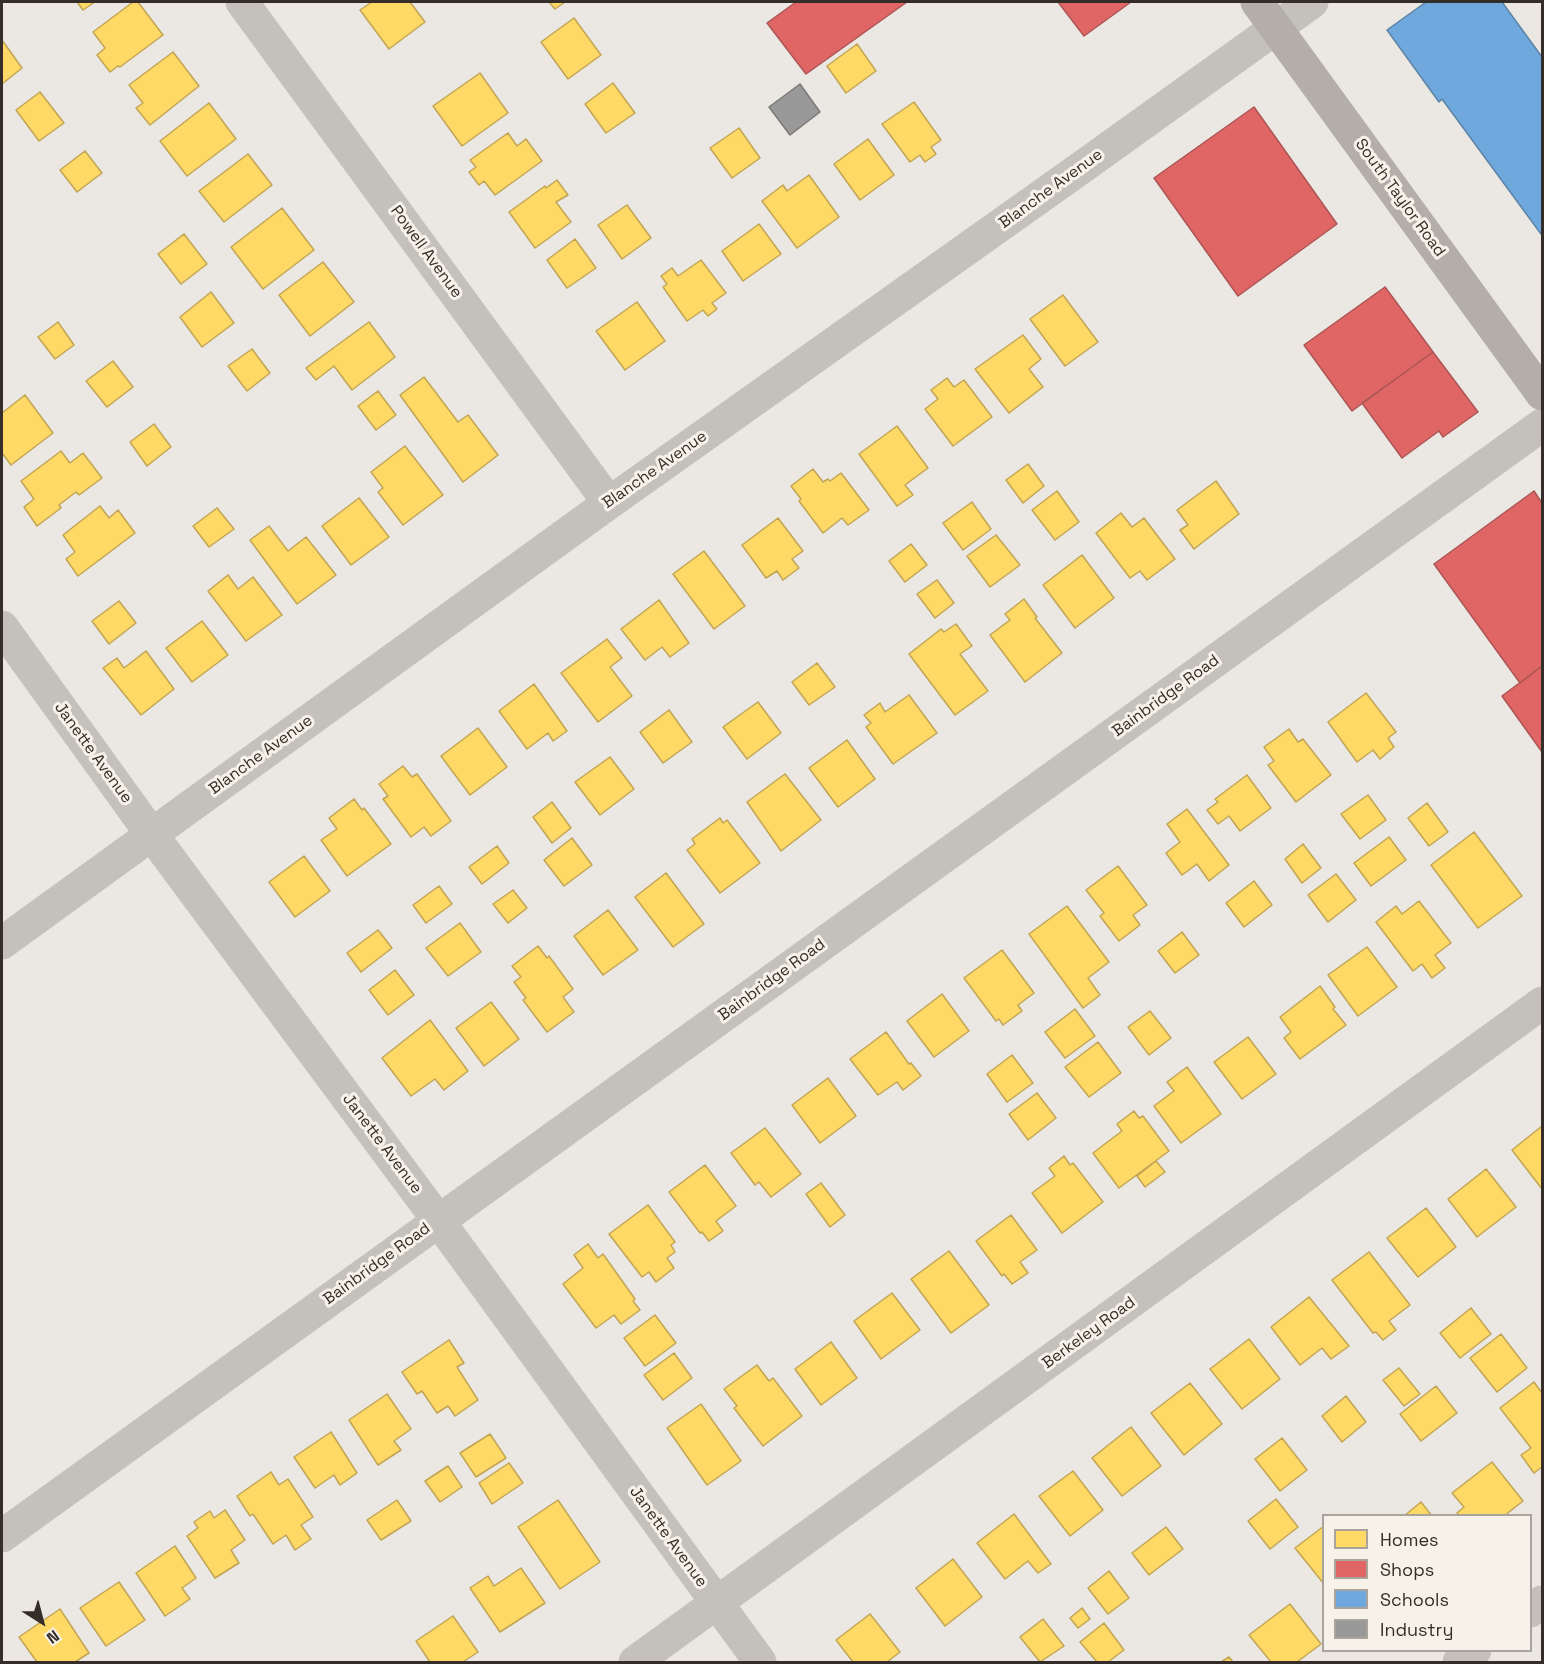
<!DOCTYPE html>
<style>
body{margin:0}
#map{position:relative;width:1544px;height:1664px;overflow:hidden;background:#ebe7e2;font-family:"Space Grotesk",sans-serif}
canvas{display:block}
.frame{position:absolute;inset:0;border:3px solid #342d29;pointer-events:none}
.legend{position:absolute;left:1322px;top:1514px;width:210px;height:138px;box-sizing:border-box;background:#f7f2e9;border:2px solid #a9a39c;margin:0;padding:8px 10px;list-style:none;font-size:18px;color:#342d29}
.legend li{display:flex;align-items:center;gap:12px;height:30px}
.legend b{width:30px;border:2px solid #a9a39c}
.north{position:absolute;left:12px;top:1592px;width:60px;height:60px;-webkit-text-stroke:4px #f7f2e9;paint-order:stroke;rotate:144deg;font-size:16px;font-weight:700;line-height:24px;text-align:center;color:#342d29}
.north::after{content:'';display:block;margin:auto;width:21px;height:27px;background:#342d29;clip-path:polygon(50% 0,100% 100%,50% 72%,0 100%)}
</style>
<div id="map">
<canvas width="1544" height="1664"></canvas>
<div class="frame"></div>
<ul class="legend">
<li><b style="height:16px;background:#ffd966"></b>Homes</li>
<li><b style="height:16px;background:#e06666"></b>Shops</li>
<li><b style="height:16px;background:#6fa8dc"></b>Schools</li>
<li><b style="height:16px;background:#999"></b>Industry</li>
</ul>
<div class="north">N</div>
</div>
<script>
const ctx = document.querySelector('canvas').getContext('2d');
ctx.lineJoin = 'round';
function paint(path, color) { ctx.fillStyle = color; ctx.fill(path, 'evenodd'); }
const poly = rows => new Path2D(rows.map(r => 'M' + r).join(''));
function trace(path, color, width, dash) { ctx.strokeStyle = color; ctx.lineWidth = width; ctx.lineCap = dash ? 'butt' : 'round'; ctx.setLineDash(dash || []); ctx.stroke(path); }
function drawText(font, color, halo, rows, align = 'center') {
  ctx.font = font + ' "Space Grotesk",sans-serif'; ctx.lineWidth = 6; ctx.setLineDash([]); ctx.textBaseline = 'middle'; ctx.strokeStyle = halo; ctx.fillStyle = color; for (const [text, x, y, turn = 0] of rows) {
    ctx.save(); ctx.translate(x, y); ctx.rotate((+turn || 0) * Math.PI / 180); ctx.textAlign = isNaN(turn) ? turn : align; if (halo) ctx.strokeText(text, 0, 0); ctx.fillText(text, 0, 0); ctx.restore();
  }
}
const homes = poly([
 [77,2,95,2,83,10,77,2],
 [133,2,138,2,163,35,120,67,118,66,110,72,97,55,105,48,93,32,133,2],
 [372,2,410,2,425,22,389,49,360,10,372,2],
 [549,2,565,2,555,9,549,2],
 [574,18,601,55,568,79,541,42,574,18],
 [2,40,22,68,2,84,2,40],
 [857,44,876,71,846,93,827,66,857,44],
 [173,52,199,86,150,125,136,108,143,103,129,85,173,52],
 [480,73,508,113,462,146,433,106,480,73],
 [613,83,635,113,606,133,585,104,613,83],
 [40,92,64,123,39,141,16,110,40,92],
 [914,102,941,140,931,147,936,154,925,162,920,155,910,162,882,124,914,102],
 [209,103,236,139,187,176,160,141,209,103],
 [739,128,760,158,732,178,710,148,739,128],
 [508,133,517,146,526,139,542,161,495,195,484,181,479,185,469,172,476,167,470,160,508,133],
 [868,139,894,175,860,200,834,164,868,139],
 [85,151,102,173,77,192,60,170,85,151],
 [248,154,272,185,224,222,199,191,248,154],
 [809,175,839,217,797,248,762,201,783,185,787,191,809,175],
 [557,180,568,195,556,202,571,222,535,248,509,212,545,186,546,188,557,180],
 [627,205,651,238,622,259,598,225,627,205],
 [282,208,314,250,263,289,231,247,282,208],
 [759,224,781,254,743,281,722,251,759,224],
 [184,234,207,264,181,284,158,254,184,234],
 [575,239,596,268,567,288,547,260,575,239],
 [701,260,726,293,712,303,717,309,708,316,703,310,687,321,663,287,667,284,661,276,672,268,678,276,701,260],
 [323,262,354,302,310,336,279,295,323,262],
 [211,292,234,323,202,347,180,317,211,292],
 [1063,295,1098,342,1065,366,1030,319,1063,295],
 [637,302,665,341,625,370,596,331,637,302],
 [58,322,74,345,55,359,38,337,58,322],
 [369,322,395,357,352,390,334,366,316,380,306,368,369,322],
 [1023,335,1041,359,1029,369,1043,387,1009,413,975,369,1023,335],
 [252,349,270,373,247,391,228,366,252,349],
 [113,361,133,387,107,407,86,381,113,361],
 [424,377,458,422,468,415,498,455,463,482,400,395,424,377],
 [947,378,954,387,964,380,992,417,953,446,925,409,938,399,931,390,947,378],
 [378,391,396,415,376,430,358,406,378,391],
 [25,395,53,433,11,465,2,453,2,413,25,395],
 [154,424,171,447,147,466,130,442,154,424],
 [897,426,928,468,905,485,913,495,897,506,859,454,897,426],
 [405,446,443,495,403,525,378,492,383,488,371,472,405,446],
 [61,451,70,463,83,453,102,478,79,495,76,492,59,505,61,508,37,526,24,507,34,499,21,481,61,451],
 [1028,464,1044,486,1023,503,1006,480,1028,464],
 [813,469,823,482,828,479,830,481,841,473,869,510,848,525,842,518,823,533,799,501,801,499,791,486,813,469],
 [1216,481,1239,514,1194,549,1180,530,1188,525,1177,510,1216,481],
 [1057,491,1079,522,1055,540,1032,510,1057,491],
 [359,498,389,537,351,565,322,526,359,498],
 [972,502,991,529,963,550,943,523,972,502],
 [100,506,109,518,118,510,135,533,78,576,66,559,75,552,63,535,100,506],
 [217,508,234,529,209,547,193,526,217,508],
 [1121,513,1132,527,1144,518,1175,559,1147,580,1140,571,1130,578,1096,533,1121,513],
 [778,518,803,551,792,559,799,568,783,580,777,571,766,578,742,545,778,518],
 [269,526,288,551,306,537,336,575,297,604,250,540,269,526],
 [996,535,1020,565,990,587,967,556,996,535],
 [911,544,927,565,905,582,889,561,911,544],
 [704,551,745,606,714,629,673,574,704,551],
 [1082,555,1114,598,1075,628,1043,585,1082,555],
 [228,575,238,589,253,577,282,615,246,641,208,591,228,575],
 [937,580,954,603,935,618,917,594,937,580],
 [1024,599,1037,617,1035,618,1062,653,1025,682,990,635,1010,620,1005,614,1024,599],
 [659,600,689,643,670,657,662,647,645,660,621,629,659,600],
 [119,601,136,623,109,644,92,621,119,601],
 [202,621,228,655,192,682,166,648,202,621],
 [956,624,972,646,960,654,988,691,955,715,909,654,941,629,944,632,956,624],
 [607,639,622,658,610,667,632,696,598,722,561,673,607,639],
 [146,651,174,689,141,715,103,668,117,658,124,668,146,651],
 [817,663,835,687,809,705,792,682,817,663],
 [534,684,567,731,553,741,548,733,527,749,499,711,534,684],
 [1366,693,1396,732,1388,738,1394,747,1380,759,1373,750,1357,762,1328,722,1366,693],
 [909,695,937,733,893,764,866,727,871,723,864,715,880,703,885,712,909,695],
 [758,702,781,733,747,759,723,727,758,702],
 [669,710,692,742,663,763,640,732,669,710],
 [478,728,507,767,470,795,441,756,478,728],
 [1289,729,1298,742,1303,739,1331,775,1296,802,1268,765,1274,761,1264,747,1289,729],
 [847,740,875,779,838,807,809,768,847,740],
 [610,757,634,789,600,815,575,782,610,757],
 [403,766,412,777,417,774,451,821,431,836,424,827,411,837,383,799,388,796,379,784,403,766],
 [785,774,821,820,781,851,747,802,785,774],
 [1247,775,1271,808,1240,831,1229,816,1218,824,1207,810,1218,802,1215,799,1247,775],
 [1368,795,1386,820,1360,839,1341,814,1368,795],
 [354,799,362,810,364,808,391,844,347,876,321,840,337,829,329,818,354,799],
 [552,802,571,828,552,843,533,817,552,802],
 [1427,803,1448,832,1429,846,1408,818,1427,803],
 [1187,809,1229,865,1209,881,1197,864,1182,875,1166,853,1180,842,1167,824,1187,809],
 [720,818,723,823,727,820,760,863,720,893,687,850,695,844,692,839,720,818],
 [1474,832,1522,896,1478,928,1431,865,1474,832],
 [1389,837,1406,860,1371,886,1354,863,1389,837],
 [572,838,592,865,564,886,544,860,572,838],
 [1303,844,1321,868,1302,883,1285,859,1303,844],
 [497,846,509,863,482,884,469,867,497,846],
 [304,856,330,891,295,917,269,882,304,856],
 [1118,866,1147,905,1133,915,1140,925,1119,941,1100,916,1104,913,1086,890,1118,866],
 [666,873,704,924,673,947,635,897,666,873],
 [1336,874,1356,900,1328,922,1308,895,1336,874],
 [1254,881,1272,905,1244,927,1226,903,1254,881],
 [439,886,452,904,426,923,413,905,439,886],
 [513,890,527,908,508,923,493,904,513,890],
 [1419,901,1451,943,1435,955,1445,968,1432,978,1422,964,1413,971,1376,922,1396,906,1402,914,1419,901],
 [1067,906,1109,962,1088,978,1100,995,1083,1008,1029,934,1067,906],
 [608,910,638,950,603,975,574,936,608,910],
 [460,923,481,952,448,976,426,948,460,923],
 [378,930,392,948,361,972,347,953,378,930],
 [1182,932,1199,955,1175,973,1158,951,1182,932],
 [538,946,547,958,549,956,573,989,563,997,574,1012,547,1032,523,1000,526,998,514,982,521,977,512,966,538,946],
 [1367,947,1397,987,1358,1016,1328,975,1367,947],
 [1002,950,1034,993,1018,1005,1022,1011,1003,1025,999,1019,996,1021,964,978,1002,950],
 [395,970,414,995,388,1015,369,990,395,970],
 [1320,986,1335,1007,1333,1009,1346,1025,1300,1059,1284,1038,1291,1032,1280,1017,1320,986],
 [942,994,969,1031,934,1057,907,1021,942,994],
 [491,1002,519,1039,484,1066,456,1028,491,1002],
 [1075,1009,1095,1036,1065,1058,1045,1032,1075,1009],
 [1150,1011,1171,1038,1149,1055,1128,1027,1150,1011],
 [430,1020,468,1071,444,1090,435,1079,411,1096,382,1058,430,1020],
 [886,1032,909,1064,911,1063,921,1076,903,1090,897,1082,878,1095,850,1059,886,1032],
 [1248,1037,1276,1074,1242,1099,1214,1062,1248,1037],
 [1098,1042,1121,1073,1089,1097,1065,1067,1098,1042],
 [1012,1055,1033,1083,1007,1102,987,1074,1012,1055],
 [1187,1067,1221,1114,1181,1143,1154,1106,1174,1091,1167,1082,1187,1067],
 [828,1078,856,1116,820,1143,792,1105,828,1078],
 [1037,1093,1056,1118,1028,1140,1009,1114,1037,1093],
 [1134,1111,1139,1118,1143,1116,1169,1151,1119,1188,1093,1153,1122,1131,1117,1124,1134,1111],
 [1542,1126,1542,1189,1512,1150,1542,1126],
 [765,1128,801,1174,771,1197,759,1182,755,1185,731,1153,765,1128],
 [1064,1156,1070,1165,1073,1163,1103,1202,1062,1233,1032,1193,1055,1176,1049,1168,1064,1156],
 [1156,1161,1165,1172,1145,1187,1137,1176,1156,1161],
 [705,1165,736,1206,716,1221,723,1231,709,1241,702,1232,700,1233,669,1192,705,1165],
 [1486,1169,1516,1207,1477,1237,1448,1199,1486,1169],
 [821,1183,845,1215,830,1227,806,1194,821,1183],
 [648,1205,675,1242,671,1245,675,1252,667,1258,674,1268,656,1282,649,1272,642,1277,609,1234,648,1205],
 [1426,1208,1456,1247,1418,1277,1387,1238,1426,1208],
 [1011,1215,1037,1250,1020,1262,1028,1273,1012,1284,1004,1274,1002,1276,976,1241,1011,1215],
 [588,1244,598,1258,603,1254,635,1299,633,1301,640,1310,621,1324,614,1315,596,1328,563,1284,583,1268,574,1255,588,1244],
 [949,1251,989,1305,951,1333,911,1279,949,1251],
 [1369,1252,1410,1305,1389,1321,1396,1330,1383,1340,1376,1332,1373,1333,1332,1280,1369,1252],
 [892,1293,920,1330,881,1359,854,1321,892,1293],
 [1309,1297,1349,1346,1331,1359,1322,1348,1300,1365,1271,1327,1309,1297],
 [1471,1308,1491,1334,1460,1358,1440,1333,1471,1308],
 [655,1315,676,1343,645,1366,624,1338,655,1315],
 [1501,1334,1527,1368,1497,1392,1470,1358,1501,1334],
 [1249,1339,1280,1379,1242,1409,1210,1369,1249,1339],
 [449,1340,464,1363,457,1367,478,1400,455,1416,448,1406,437,1413,422,1391,417,1394,402,1372,449,1340],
 [831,1342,857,1378,821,1405,795,1369,831,1342],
 [674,1353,692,1378,663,1400,644,1375,674,1353],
 [757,1365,769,1381,773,1378,802,1416,763,1446,734,1408,737,1406,724,1389,757,1365],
 [1399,1368,1420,1394,1404,1406,1383,1380,1399,1368],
 [1534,1382,1542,1393,1542,1467,1534,1473,1521,1455,1531,1448,1500,1408,1534,1382],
 [1190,1383,1222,1424,1184,1455,1151,1413,1190,1383],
 [1436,1386,1457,1413,1421,1441,1400,1414,1436,1386],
 [387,1394,411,1429,394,1441,401,1450,378,1465,349,1420,387,1394],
 [1346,1396,1366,1422,1342,1442,1322,1416,1346,1396],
 [701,1404,741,1461,707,1485,667,1428,701,1404],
 [1131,1427,1161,1466,1122,1496,1092,1458,1131,1427],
 [331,1432,357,1473,340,1485,334,1475,315,1488,294,1457,331,1432],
 [490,1434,506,1458,476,1477,460,1453,490,1434],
 [1282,1438,1307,1470,1280,1491,1255,1459,1282,1438],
 [1492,1462,1523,1501,1504,1516,1459,1516,1457,1513,1464,1507,1452,1493,1492,1462],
 [509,1463,523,1483,492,1504,479,1483,509,1463],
 [448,1466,462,1487,440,1502,425,1481,448,1466],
 [1073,1471,1103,1510,1070,1536,1039,1496,1073,1471],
 [271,1472,279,1485,288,1479,313,1517,301,1525,311,1539,295,1550,286,1535,273,1544,253,1514,250,1516,237,1496,271,1472],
 [1276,1499,1298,1527,1270,1549,1248,1521,1276,1499],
 [397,1500,411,1521,381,1540,367,1520,397,1500],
 [558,1500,600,1562,560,1589,518,1527,558,1500],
 [1421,1502,1432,1516,1404,1516,1421,1502],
 [225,1510,245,1540,231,1550,239,1563,215,1578,187,1536,198,1528,194,1522,210,1511,214,1518,225,1510],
 [1014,1514,1051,1564,1038,1573,1028,1561,1005,1579,977,1543,1014,1514],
 [1324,1526,1324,1584,1295,1548,1324,1526],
 [1166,1527,1183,1549,1149,1575,1132,1553,1166,1527],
 [175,1546,196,1578,182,1588,190,1599,165,1616,136,1573,175,1546],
 [953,1559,982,1597,945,1626,916,1588,953,1559],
 [521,1568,545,1603,500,1632,470,1588,488,1576,494,1586,521,1568],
 [1109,1571,1129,1598,1108,1614,1088,1588,1109,1571],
 [119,1582,145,1620,106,1646,80,1608,119,1582],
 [1290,1604,1321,1644,1297,1662,1271,1662,1249,1635,1290,1604],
 [1082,1608,1090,1619,1078,1628,1070,1618,1082,1608],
 [60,1609,89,1653,75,1662,37,1662,19,1637,60,1609],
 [870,1614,900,1652,887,1662,853,1662,836,1640,870,1614],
 [453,1616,478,1652,463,1662,430,1662,416,1641,453,1616],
 [1043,1619,1064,1646,1040,1662,1020,1637,1043,1619],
 [1104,1623,1124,1650,1108,1662,1097,1662,1080,1642,1104,1623],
 [1229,1657,1233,1662,1221,1662,1229,1657]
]);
const shops = poly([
 [796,2,907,2,806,74,767,23,796,2],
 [1058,2,1131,2,1084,36,1058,2],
 [1254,107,1337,224,1238,296,1154,178,1254,107],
 [1385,287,1433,352,1352,411,1304,345,1385,287],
 [1433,352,1478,412,1443,437,1439,431,1402,458,1362,403,1433,352],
 [1534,491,1542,503,1542,666,1520,683,1434,564,1534,491],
 [1542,666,1542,752,1502,696,1542,666]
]);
const schools = poly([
 [1426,2,1502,2,1542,57,1542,233,1541,234,1442,99,1439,102,1387,30,1426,2]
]);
const industry = poly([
 [800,84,820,112,790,135,769,107,800,84]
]);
const minor = poly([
 [242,2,609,503],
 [2,627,152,835,438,1220,760,1662],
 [2,943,609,503,1078,170,1312,2],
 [2,1536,1542,425],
 [1530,1611,1542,1602],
 [635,1662,1542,1003],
 [1459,1662,1475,1650]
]);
const major = poly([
 [1257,2,1542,394]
]);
const streetNames = [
 ["Blanche Avenue",1051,189,-36],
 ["South Taylor Road",1400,198,54],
 ["Powell Avenue",426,252,54],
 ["Blanche Avenue",655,470,-35],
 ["Bainbridge Road",1166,696,-36],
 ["Janette Avenue",93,753,54],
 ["Blanche Avenue",261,755,-36],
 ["Bainbridge Road",772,980,-36],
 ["Janette Avenue",382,1144,53],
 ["Bainbridge Road",377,1264,-36],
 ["Berkeley Road",1089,1333,-36],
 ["Janette Avenue",668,1537,54]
];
paint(homes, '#ffd966');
trace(homes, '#c2a554', 1.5);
paint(shops, '#e06666');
trace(shops, '#ac5554', 1.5);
paint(schools, '#6fa8dc');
trace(schools, '#5d83a6', 1.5);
paint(industry, '#999');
trace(industry, '#7b7977', 1.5);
trace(minor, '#c4c0bb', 33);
trace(major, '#b3aea9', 33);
drawText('16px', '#342d29', '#f7f2e9', streetNames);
</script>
